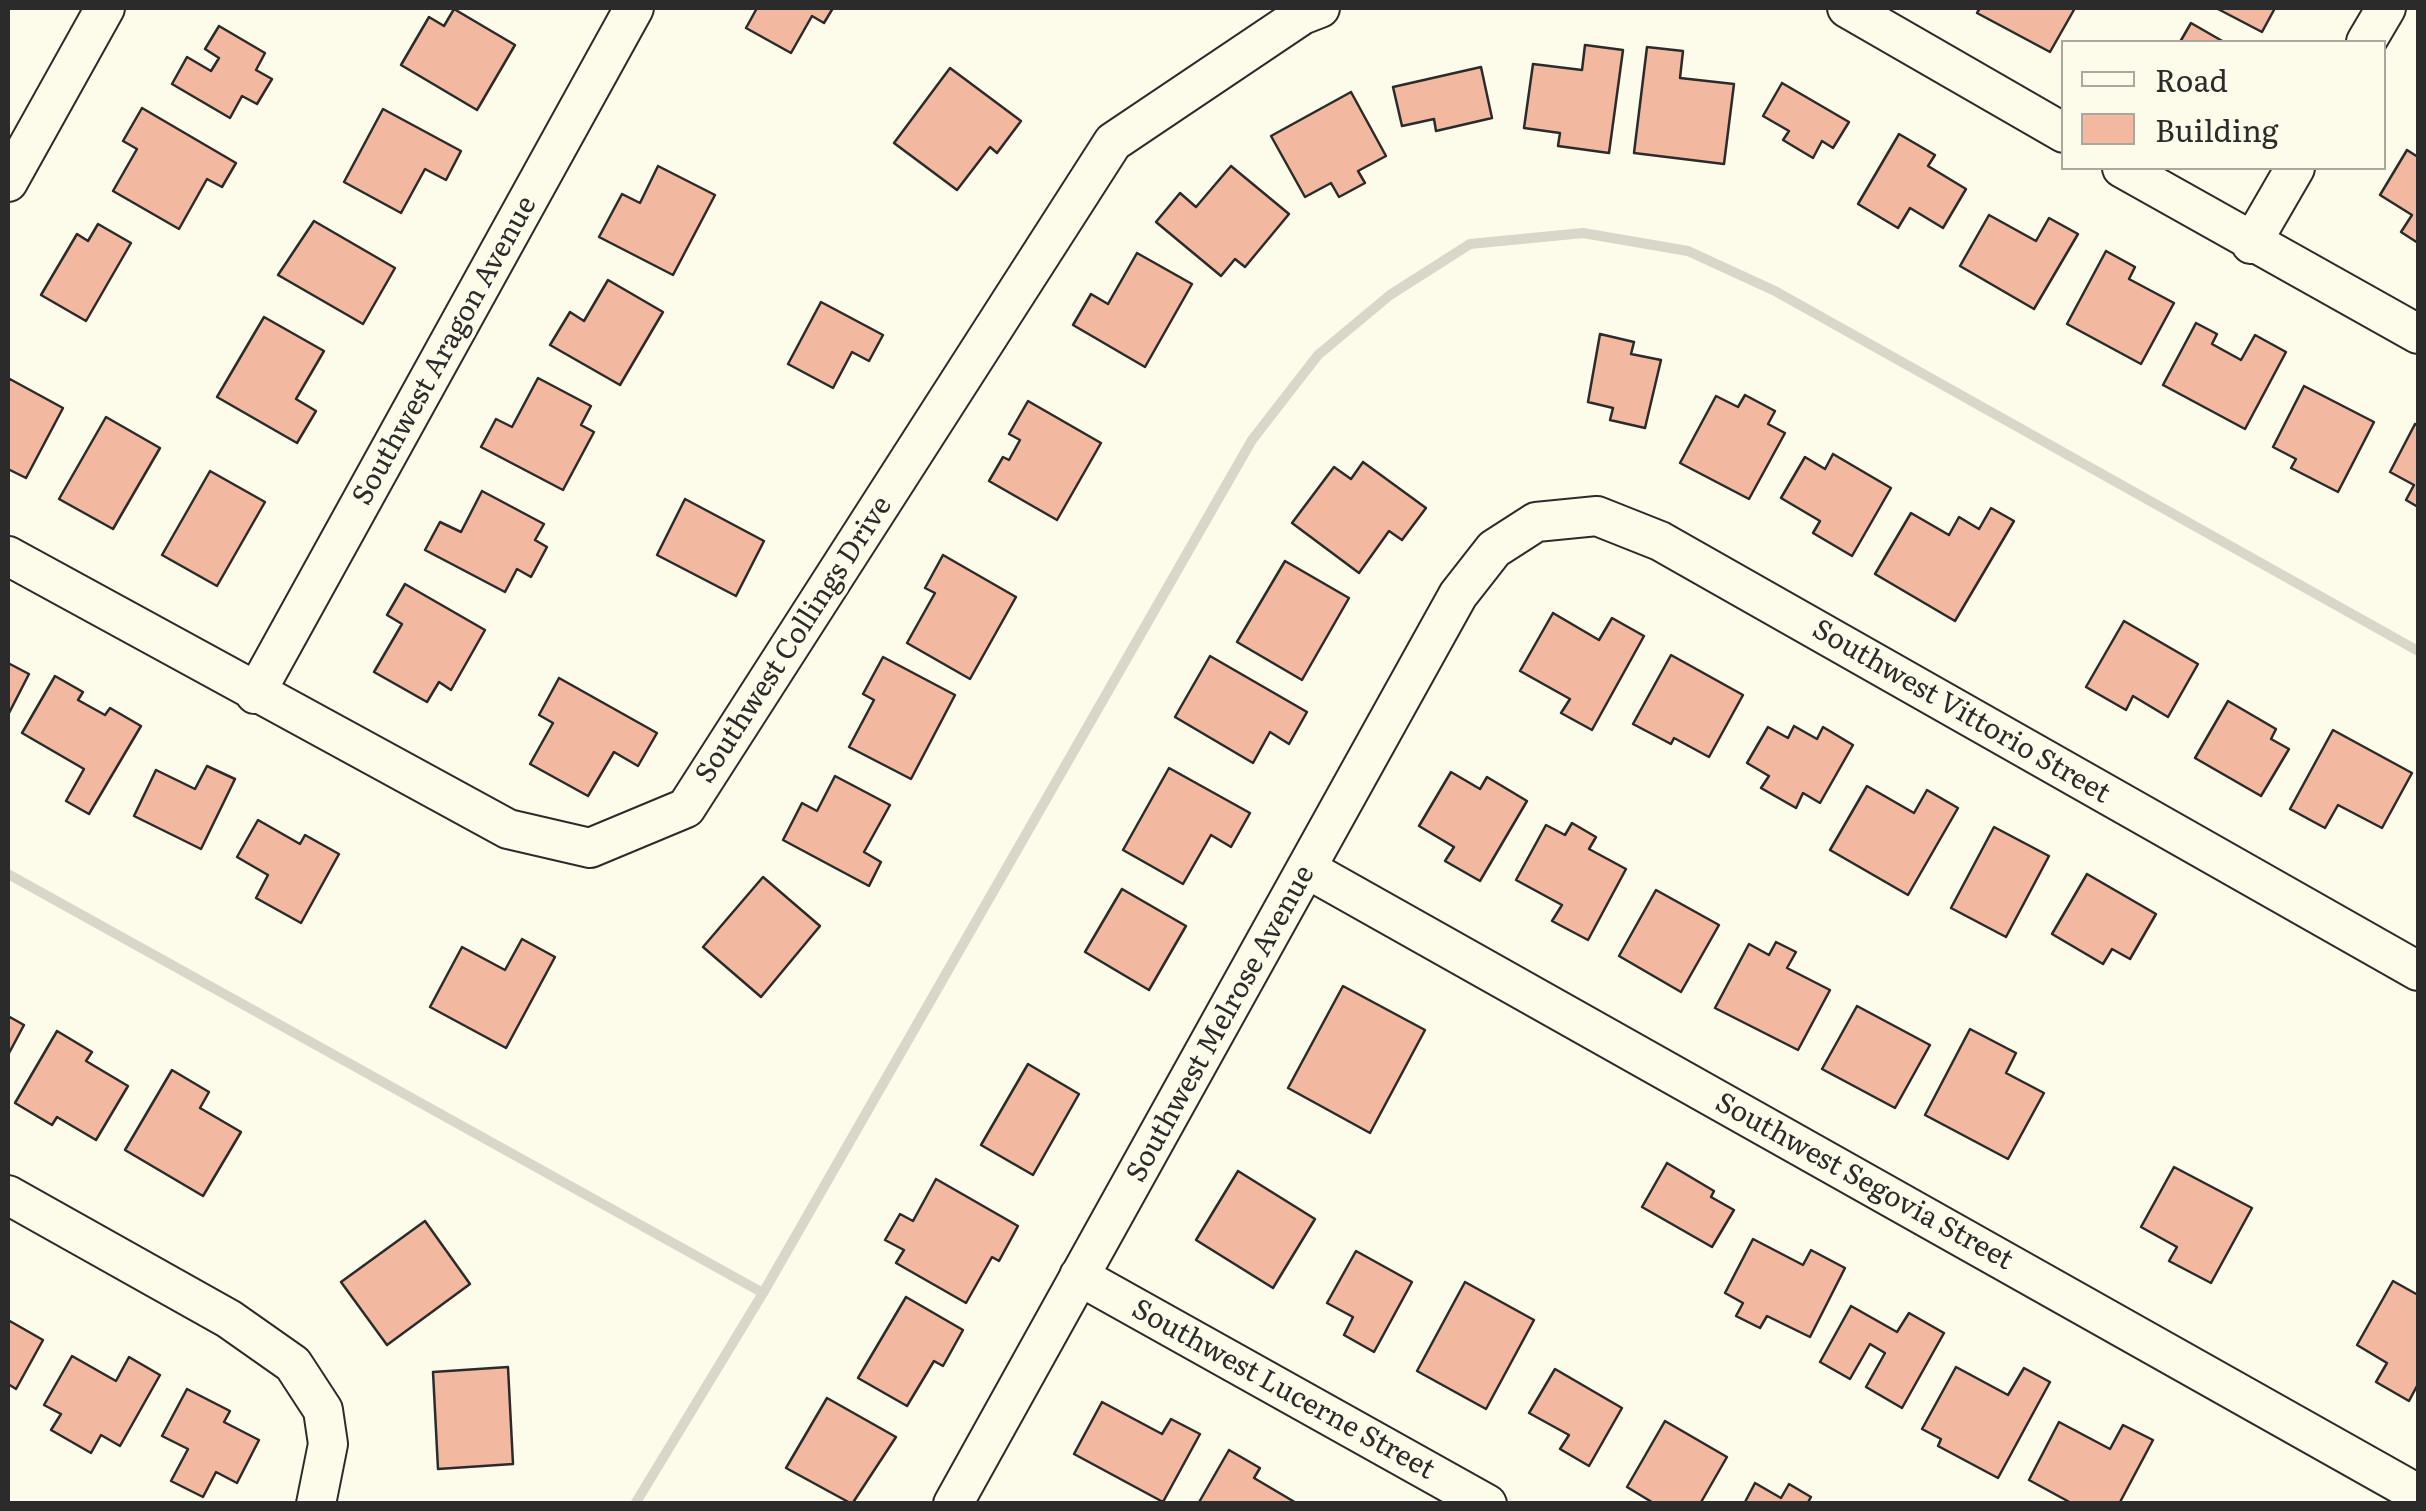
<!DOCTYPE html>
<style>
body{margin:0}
#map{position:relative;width:2426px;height:1511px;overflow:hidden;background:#fdfbea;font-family:Literata,serif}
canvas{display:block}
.frame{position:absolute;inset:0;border:10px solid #2b2b2b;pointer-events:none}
.legend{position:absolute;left:2061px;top:40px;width:325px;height:130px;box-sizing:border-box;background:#fdfbea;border:2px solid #a9a89e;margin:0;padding:12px 18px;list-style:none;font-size:30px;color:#2b2b2b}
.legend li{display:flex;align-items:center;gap:20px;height:50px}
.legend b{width:50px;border:2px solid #a9a89e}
</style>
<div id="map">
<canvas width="2426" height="1511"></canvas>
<div class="frame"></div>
<ul class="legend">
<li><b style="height:12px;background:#fdfbea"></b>Road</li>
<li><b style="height:28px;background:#f2b8a0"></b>Building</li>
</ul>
</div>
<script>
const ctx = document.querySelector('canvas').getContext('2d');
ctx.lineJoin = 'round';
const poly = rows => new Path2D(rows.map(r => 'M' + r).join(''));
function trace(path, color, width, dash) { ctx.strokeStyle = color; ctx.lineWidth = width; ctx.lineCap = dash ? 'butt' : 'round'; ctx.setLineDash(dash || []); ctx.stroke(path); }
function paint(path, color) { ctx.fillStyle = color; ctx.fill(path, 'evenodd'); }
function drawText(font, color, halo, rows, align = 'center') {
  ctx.font = font + ' Literata,serif'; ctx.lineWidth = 8; ctx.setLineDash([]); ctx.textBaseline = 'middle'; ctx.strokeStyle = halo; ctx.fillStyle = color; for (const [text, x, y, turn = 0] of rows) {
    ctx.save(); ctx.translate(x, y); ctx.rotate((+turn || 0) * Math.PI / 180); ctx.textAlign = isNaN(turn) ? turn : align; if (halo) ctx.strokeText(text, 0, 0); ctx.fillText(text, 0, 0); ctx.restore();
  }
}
const stream = poly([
 [8,874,763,1293],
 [635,1504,763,1293,1252,440,1318,355,1390,295,1470,244,1583,233,1688,251,1775,291,2418,651]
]);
const building = poly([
 [757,8,833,8,824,23,812,16,791,53,746,28,757,8],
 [1980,8,2075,8,2050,52,1977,13,1980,8],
 [2216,8,2275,8,2262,32,2216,8],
 [454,9,515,45,477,110,401,65,429,17,444,26,454,9],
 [2191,23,2224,42,2180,42,2191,23],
 [219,26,265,53,256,70,272,79,257,104,242,96,230,118,172,84,187,57,211,71,219,58,205,49,219,26],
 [1585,45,1623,50,1609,153,1558,146,1560,133,1524,128,1533,64,1582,70,1585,45],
 [1647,47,1683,51,1680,78,1734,84,1724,164,1634,153,1647,47],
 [1481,67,1492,118,1436,131,1434,119,1402,126,1393,87,1481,67],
 [950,68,1021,121,997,153,990,147,957,190,894,143,950,68],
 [1782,83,1849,122,1833,148,1822,141,1813,158,1783,140,1789,131,1763,116,1782,83],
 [1351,92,1386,156,1358,171,1365,183,1339,197,1331,183,1305,197,1271,136,1351,92],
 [142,108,236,163,222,187,207,179,179,229,113,191,137,149,123,141,142,108],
 [383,109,461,151,446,180,425,169,401,213,344,182,383,109],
 [1899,134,1935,155,1928,166,1966,189,1943,228,1910,208,1898,228,1858,204,1899,134],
 [2407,150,2418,157,2418,243,2401,232,2412,215,2380,195,2407,150],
 [658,166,715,195,673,275,599,237,622,194,640,203,658,166],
 [1231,166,1289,214,1245,267,1235,259,1221,276,1156,222,1180,193,1196,207,1231,166],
 [1989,215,2036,241,2049,218,2078,234,2034,309,1960,266,1989,215],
 [314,221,395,268,363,324,278,275,314,221],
 [98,224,131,243,86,321,41,295,77,234,88,241,98,224],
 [2106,251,2135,267,2129,279,2174,303,2141,364,2067,324,2106,251],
 [1137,253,1192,284,1145,367,1073,325,1091,294,1108,304,1137,253],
 [608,280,663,312,620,385,550,345,570,312,584,321,608,280],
 [821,302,883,335,869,361,852,352,833,388,788,364,821,302],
 [264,317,324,351,296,399,316,411,297,443,217,397,264,317],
 [2196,323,2217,334,2212,344,2241,360,2255,335,2286,352,2245,429,2163,385,2196,323],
 [1600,334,1634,342,1631,354,1661,360,1645,428,1610,420,1613,408,1588,402,1600,334],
 [8,378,63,408,26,478,8,469,8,378],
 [538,378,591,406,581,425,594,432,563,490,481,447,496,419,512,427,538,378],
 [2304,386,2374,422,2338,492,2291,468,2296,459,2273,447,2304,386],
 [1745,395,1775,411,1768,424,1785,433,1749,499,1680,463,1716,396,1738,407,1745,395],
 [1028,401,1101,443,1057,520,989,481,1003,457,1009,460,1020,440,1009,434,1028,401],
 [106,417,160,448,113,529,59,499,106,417],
 [2415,424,2418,426,2418,507,2406,500,2414,485,2390,472,2415,424],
 [1833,454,1891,488,1852,556,1813,533,1820,521,1781,498,1805,457,1825,469,1833,454],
 [1363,462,1426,508,1402,540,1389,531,1359,573,1292,523,1334,467,1351,479,1363,462],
 [210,471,265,502,217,586,162,555,210,471],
 [482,491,544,524,535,540,547,547,531,577,517,569,505,592,425,550,440,522,461,532,482,491],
 [685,499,764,541,736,596,657,555,685,499],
 [1991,508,2014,521,1955,621,1875,574,1911,513,1949,535,1959,517,1979,529,1991,508],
 [943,555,1016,597,970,679,907,643,935,593,925,588,943,555],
 [1285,561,1349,598,1302,680,1237,642,1285,561],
 [405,584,485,630,451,690,439,682,427,702,374,672,402,624,387,615,405,584],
 [1553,613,1599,640,1612,618,1644,636,1592,730,1561,713,1570,699,1520,671,1553,613],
 [2124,621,2198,664,2168,717,2133,696,2126,710,2086,687,2124,621],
 [1671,655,1743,695,1709,757,1674,738,1671,744,1633,724,1671,655],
 [1210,656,1307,712,1289,744,1270,732,1253,763,1175,717,1210,656],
 [883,657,955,695,911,779,849,747,874,700,863,694,883,657],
 [8,663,29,674,8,715,8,663],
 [55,676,83,692,78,700,105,715,110,708,141,726,89,814,66,801,84,769,22,733,55,676],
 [559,678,657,733,638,766,614,752,588,796,530,764,553,723,539,715,559,678],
 [2228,701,2276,729,2271,739,2289,749,2261,796,2195,758,2228,701],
 [1794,726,1817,739,1823,727,1853,745,1820,803,1803,793,1796,808,1761,788,1769,776,1747,763,1768,727,1788,738,1794,726],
 [2333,730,2412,773,2382,828,2338,805,2325,828,2290,809,2333,730],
 [207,766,235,779,201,849,134,816,156,770,195,789,207,766],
 [1169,768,1250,813,1231,847,1211,835,1183,884,1123,850,1169,768],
 [1451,772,1480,789,1487,777,1527,801,1480,881,1445,861,1454,847,1419,826,1451,772],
 [835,776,890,805,864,852,881,862,869,886,783,840,802,803,817,811,835,776],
 [1867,786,1914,813,1927,790,1958,808,1908,895,1830,850,1867,786],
 [258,820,300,844,305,835,339,854,301,923,256,898,268,875,237,857,258,820],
 [1572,823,1596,837,1589,849,1626,869,1588,940,1552,921,1562,905,1516,880,1546,825,1565,835,1572,823],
 [1994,827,2049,856,2006,937,1951,908,1994,827],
 [2087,874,2156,914,2130,959,2112,949,2103,964,2052,934,2087,874],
 [763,877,820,926,761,997,703,947,763,877],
 [1122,889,1186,926,1149,990,1085,952,1122,889],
 [1656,890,1719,925,1681,992,1619,956,1656,890],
 [522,939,555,957,506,1048,430,1007,462,947,505,970,522,939],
 [1776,942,1796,952,1787,968,1830,990,1798,1050,1715,1008,1749,944,1769,955,1776,942],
 [1343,986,1425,1030,1370,1133,1288,1088,1343,986],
 [1857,1006,1930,1045,1895,1108,1822,1069,1857,1006],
 [8,1016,24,1025,8,1055,8,1016],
 [1970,1029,2016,1053,2006,1073,2044,1093,2008,1159,1925,1115,1970,1029],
 [57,1031,92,1052,86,1061,128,1086,96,1140,57,1117,52,1125,15,1103,57,1031],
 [1028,1064,1079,1094,1033,1175,981,1145,1028,1064],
 [172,1070,209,1092,200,1108,241,1132,203,1196,125,1150,172,1070],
 [1667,1163,1714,1191,1711,1197,1734,1210,1712,1247,1642,1207,1667,1163],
 [2174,1167,2252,1208,2211,1283,2169,1261,2177,1247,2141,1227,2174,1167],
 [1238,1171,1315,1219,1273,1288,1196,1240,1238,1171],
 [936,1179,1018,1226,999,1261,992,1257,966,1303,896,1263,904,1250,885,1240,900,1214,913,1221,936,1179],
 [425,1221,470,1284,387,1345,341,1282,425,1221],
 [1753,1239,1803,1265,1811,1250,1845,1268,1810,1337,1767,1316,1760,1328,1736,1316,1743,1303,1725,1293,1753,1239],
 [1356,1251,1412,1282,1374,1352,1344,1335,1353,1317,1327,1303,1356,1251],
 [2393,1281,2418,1295,2418,1384,2409,1401,2376,1382,2387,1363,2357,1345,2393,1281],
 [1465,1282,1534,1320,1486,1409,1417,1371,1465,1282],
 [906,1297,963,1330,943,1366,934,1361,907,1406,858,1378,906,1297],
 [1851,1306,1897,1332,1909,1313,1944,1333,1902,1408,1866,1387,1885,1353,1870,1344,1850,1379,1820,1362,1851,1306],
 [8,1320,43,1340,16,1389,8,1384,8,1320],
 [72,1356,116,1381,129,1357,160,1375,120,1446,101,1435,91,1453,51,1430,61,1414,44,1405,72,1356],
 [508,1367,513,1464,438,1469,433,1372,508,1367],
 [1956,1367,2008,1395,2024,1368,2050,1382,1998,1478,1938,1446,1941,1439,1922,1429,1956,1367],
 [1555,1369,1622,1408,1589,1466,1560,1449,1569,1435,1529,1413,1555,1369],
 [187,1389,230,1411,224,1422,259,1440,237,1483,216,1472,203,1497,171,1481,188,1449,162,1436,187,1389],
 [827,1398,896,1437,852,1504,786,1468,827,1398],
 [1102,1402,1162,1434,1171,1419,1200,1434,1163,1502,1074,1454,1102,1402],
 [1665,1421,1727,1457,1700,1504,1655,1504,1627,1487,1665,1421],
 [2059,1422,2110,1449,2123,1425,2153,1440,2119,1504,2073,1504,2029,1480,2059,1422],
 [1229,1450,1260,1468,1254,1478,1298,1504,1198,1504,1229,1450],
 [1755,1483,1781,1498,1789,1484,1811,1497,1807,1504,1744,1504,1755,1483]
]);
const minor = poly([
 [1847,8,2064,133],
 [2366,42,2386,8],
 [2122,168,2418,334],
 [8,182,105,8],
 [2251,244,2295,168],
 [8,556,508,829,590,848,686,808,1113,142,1302,15,1320,8],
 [255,694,634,8],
 [1309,870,2418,1494],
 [8,1195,229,1319,293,1364,323,1410,328,1444,316,1504],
 [1079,1276,1487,1504],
 [953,1504,1458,595,1494,549,1536,522,1597,516,1660,541,2418,971]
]);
const streetNames = [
 ["Southwest Aragon Avenue",445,351,-61],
 ["Southwest Collings Drive",794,640,-57],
 ["Southwest Vittorio Street",1961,712,30],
 ["Southwest Melrose Avenue",1221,1024,-61],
 ["Southwest Segovia Street",1864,1182,29],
 ["Southwest Lucerne Street",1283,1390,29]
];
trace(stream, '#d8d7c9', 10);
paint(building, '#f2b8a0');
trace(building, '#2b2b2b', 2.5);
trace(minor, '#2b2b2b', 42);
trace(minor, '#fdfbea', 38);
drawText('28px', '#2b2b2b', '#fdfbea', streetNames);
</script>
